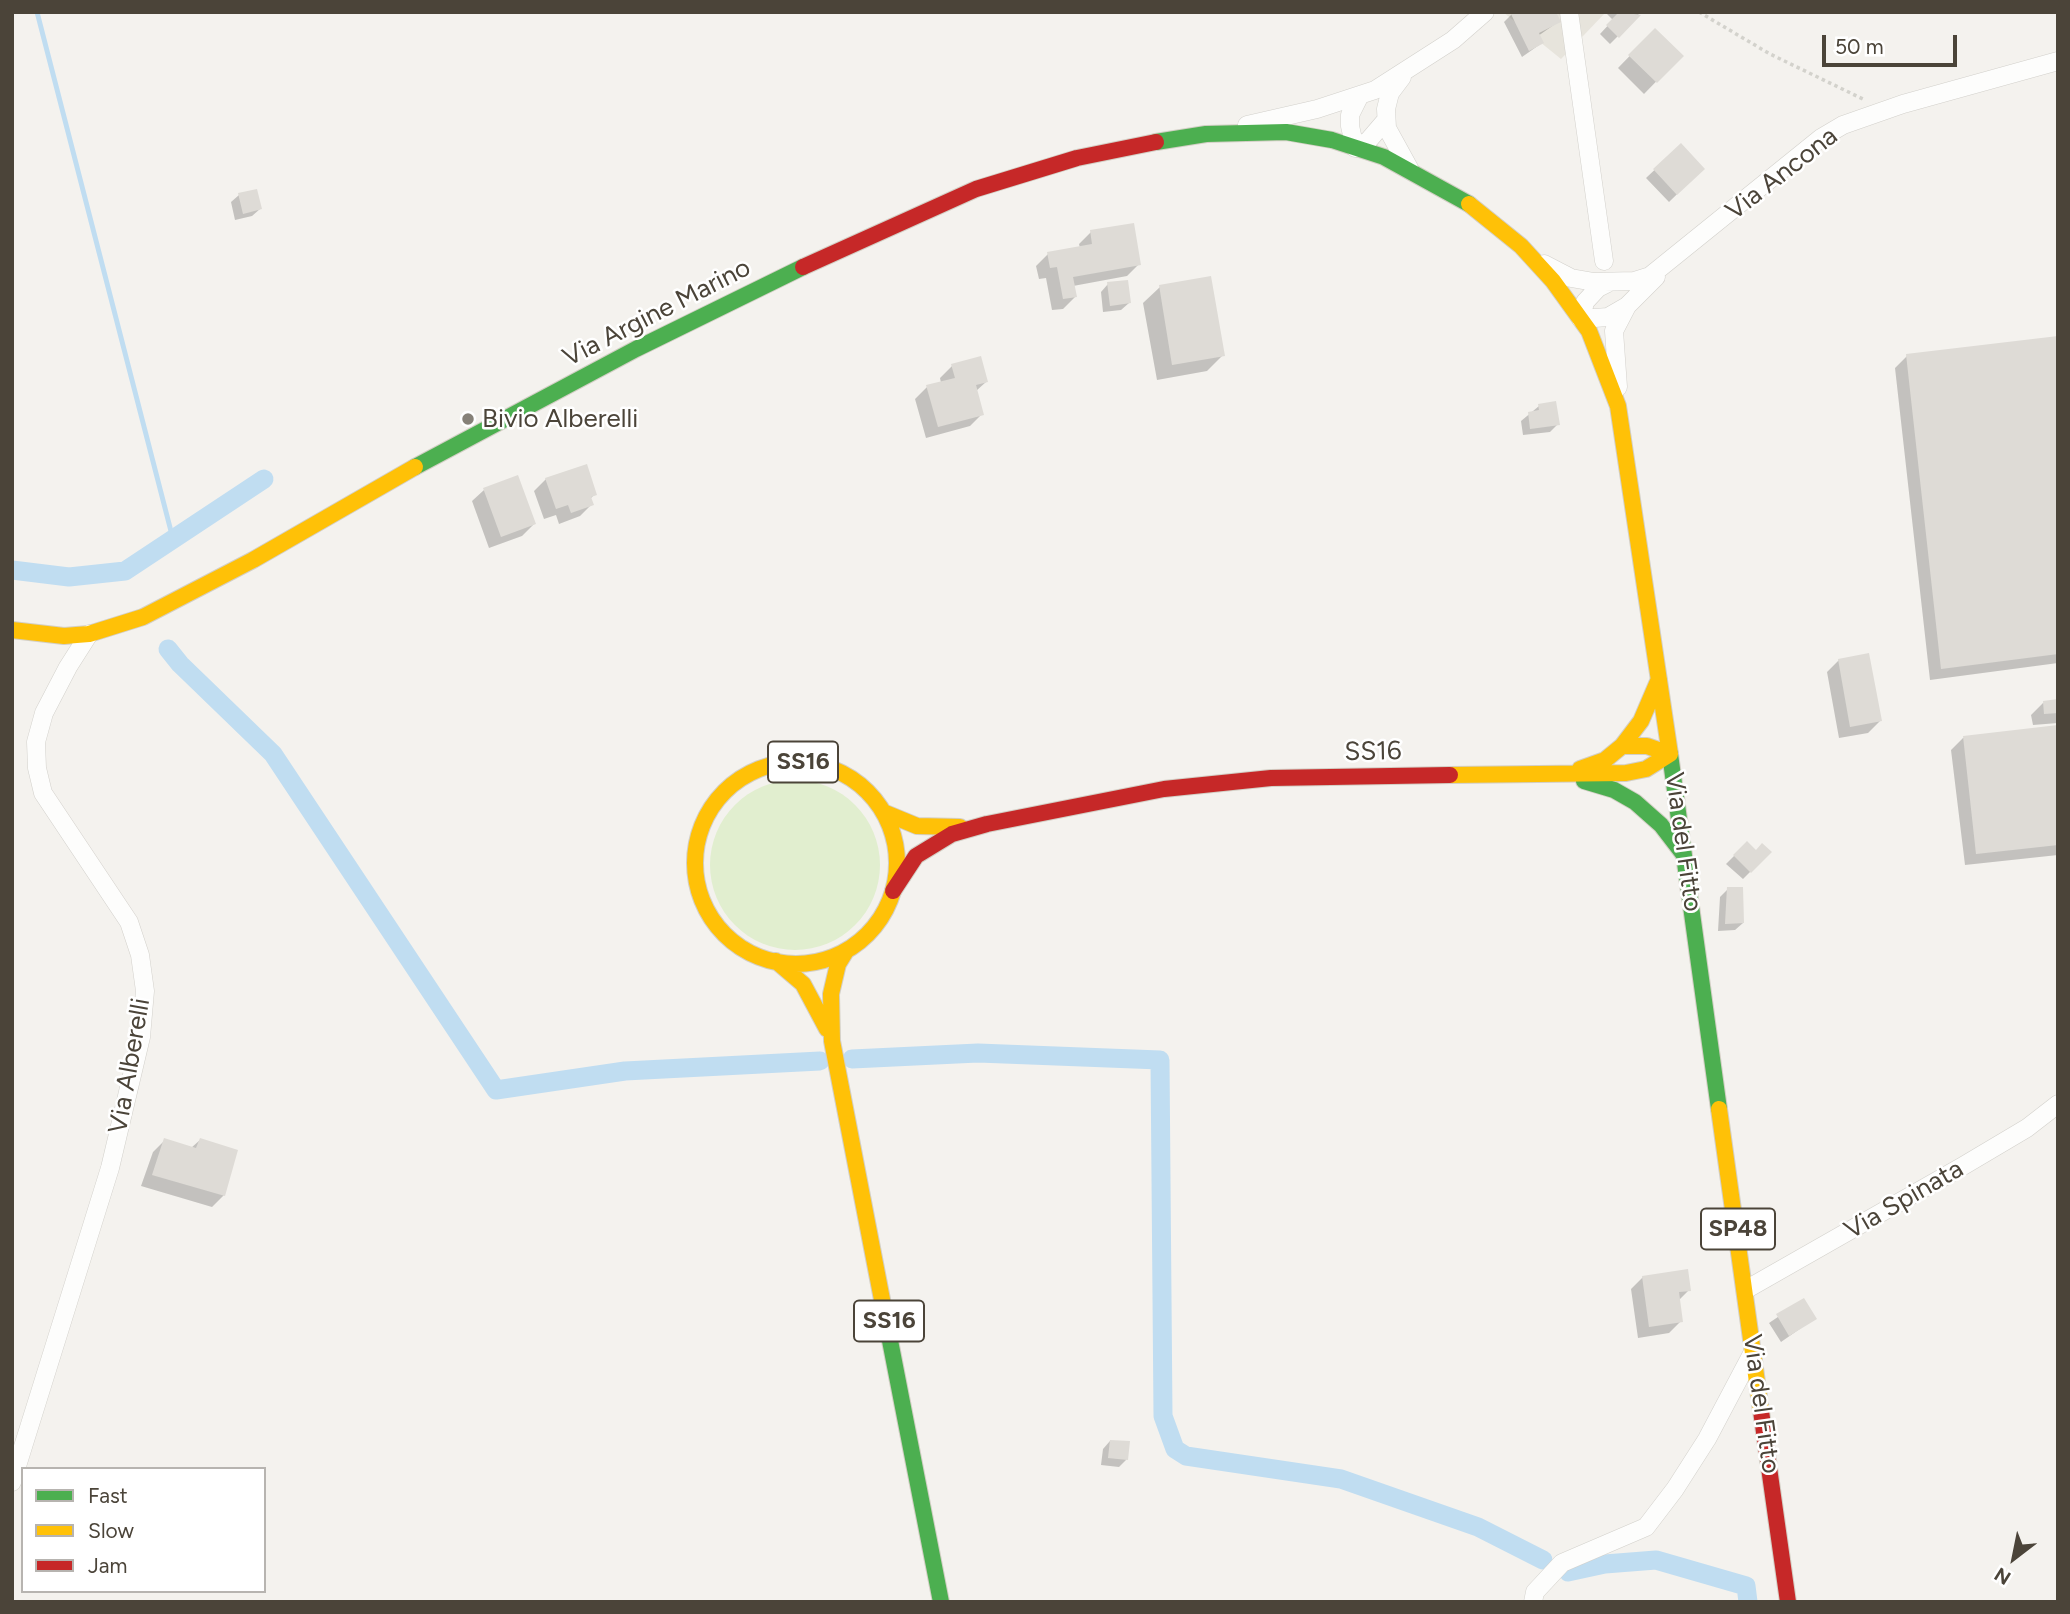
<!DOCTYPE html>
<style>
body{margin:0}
#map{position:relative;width:2070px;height:1614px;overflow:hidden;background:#f4f2ee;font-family:Figtree,sans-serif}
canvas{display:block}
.frame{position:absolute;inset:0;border:14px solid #4b4439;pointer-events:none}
.legend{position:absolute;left:21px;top:1467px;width:245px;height:126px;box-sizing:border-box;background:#fff;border:2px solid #b7b4b0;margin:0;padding:9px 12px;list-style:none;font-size:21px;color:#4b4439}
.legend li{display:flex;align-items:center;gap:14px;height:35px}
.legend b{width:35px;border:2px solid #b7b4b0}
.north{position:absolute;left:1979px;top:1523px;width:70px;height:70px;-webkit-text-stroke:5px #fff;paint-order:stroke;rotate:212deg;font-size:19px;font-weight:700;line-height:28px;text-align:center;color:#4b4439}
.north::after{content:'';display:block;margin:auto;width:24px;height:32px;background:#4b4439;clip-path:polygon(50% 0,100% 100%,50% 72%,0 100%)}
.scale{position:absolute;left:1822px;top:35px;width:135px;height:32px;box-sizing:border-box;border:4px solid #4b4439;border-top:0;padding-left:9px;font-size:21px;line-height:24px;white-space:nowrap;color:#4b4439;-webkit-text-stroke:5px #fff;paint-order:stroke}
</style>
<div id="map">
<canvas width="2070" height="1614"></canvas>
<div class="frame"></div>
<ul class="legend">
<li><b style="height:9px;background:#4caf50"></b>Fast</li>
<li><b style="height:9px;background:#ffc107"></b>Slow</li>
<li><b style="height:9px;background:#c62828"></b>Jam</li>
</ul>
<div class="north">N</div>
<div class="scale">50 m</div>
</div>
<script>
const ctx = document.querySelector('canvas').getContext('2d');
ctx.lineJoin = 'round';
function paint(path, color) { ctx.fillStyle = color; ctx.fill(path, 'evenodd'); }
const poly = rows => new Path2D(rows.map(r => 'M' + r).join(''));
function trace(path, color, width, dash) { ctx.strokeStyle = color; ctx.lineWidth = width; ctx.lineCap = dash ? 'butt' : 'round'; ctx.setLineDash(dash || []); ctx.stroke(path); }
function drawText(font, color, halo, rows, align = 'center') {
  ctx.font = font + ' Figtree,sans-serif'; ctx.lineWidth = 5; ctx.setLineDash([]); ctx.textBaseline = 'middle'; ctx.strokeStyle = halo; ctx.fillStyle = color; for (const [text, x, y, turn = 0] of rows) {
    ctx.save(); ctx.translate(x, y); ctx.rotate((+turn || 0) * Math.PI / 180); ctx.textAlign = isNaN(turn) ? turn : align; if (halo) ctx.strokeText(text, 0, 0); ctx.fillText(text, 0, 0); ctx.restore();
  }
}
const residential = poly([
 [1503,12,1606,12,1561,59]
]);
const green = poly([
 '710 865a85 85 0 1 1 170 0a85 85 0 1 1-170 0Z'
]);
const shadow = poly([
 [1609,12,1636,12,1639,15,1610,44,1600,34,1613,20,1607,14],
 [1512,14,1558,22,1538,36,1542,43,1522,57,1504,22],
 [1655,30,1681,56,1644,94,1618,68],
 [1681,145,1703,169,1669,202,1646,178],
 [239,195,260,209,252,216,235,220,231,202],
 [1091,232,1139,264,1127,276,1073,286,1075,297,1063,309,1052,310,1046,278,1039,279,1036,266,1048,254,1080,248,1079,244],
 [1108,284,1129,303,1121,310,1103,312,1101,292],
 [1160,287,1223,355,1207,371,1157,380,1143,303],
 [2058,338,2058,663,1930,680,1895,368,1907,356],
 [952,366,986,382,976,391,982,414,970,426,926,438,915,399,927,387,941,383,940,378],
 [1539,406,1558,424,1550,432,1523,435,1521,421],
 [546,479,595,494,590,499,592,504,580,516,559,524,556,515,544,519,534,491],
 [484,490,534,524,522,536,489,548,472,501],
 [1839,660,1880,721,1868,733,1839,738,1827,672],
 [2058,701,2058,723,2033,725,2031,715,2043,703],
 [2058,727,2058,855,1965,865,1951,750,1963,738],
 [1747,843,1756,852,1770,852,1743,879,1726,864],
 [1728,889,1743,923,1735,930,1718,931,1720,897],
 [165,1140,191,1148,200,1140,224,1195,212,1207,141,1186,153,1152],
 [1643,1277,1689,1290,1678,1301,1681,1321,1669,1333,1638,1338,1631,1289],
 [1803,1300,1814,1319,1781,1342,1769,1323],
 [1110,1441,1127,1459,1119,1467,1101,1465,1103,1449]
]);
const stream = poly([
 [37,12,173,539]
]);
const canal = poly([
 [12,570,69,577,125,571,264,479],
 [168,649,180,664,273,754,496,1090,625,1071,820,1061],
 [852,1059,978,1053,1160,1060,1163,1416,1175,1449,1186,1456,1341,1479,1478,1527,1543,1560],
 [1568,1572,1605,1564,1656,1560,1746,1586,1748,1602]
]);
const building = poly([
 [1510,12,1556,12,1561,22,1539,33,1544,43,1529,51],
 [1619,12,1641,15,1619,38,1606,25],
 [1655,28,1684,56,1657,83,1628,55],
 [1681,143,1705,169,1677,195,1653,169],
 [257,189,262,209,243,214,238,193],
 [1134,223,1141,265,1073,277,1077,297,1063,299,1057,267,1050,268,1047,252,1092,244,1090,230],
 [1211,276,1225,356,1172,365,1159,285],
 [1128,280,1131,303,1110,306,1107,282],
 [2058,336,2058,654,1941,669,1906,354],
 [981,356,988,382,976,385,984,415,938,427,926,385,955,378,951,364],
 [1556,401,1560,425,1530,429,1528,412,1539,410,1538,404],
 [587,464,597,495,591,497,594,505,571,513,568,505,556,509,545,478],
 [518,475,536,524,501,537,483,488],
 [1869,653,1882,721,1850,727,1838,659],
 [2058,699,2058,713,2044,714,2043,701],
 [2058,725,2058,845,1976,854,1963,736],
 [1747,841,1756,850,1762,843,1772,852,1751,873,1733,855],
 [1727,887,1743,887,1744,923,1725,924],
 [164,1138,196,1148,200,1138,238,1150,225,1196,152,1175],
 [1688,1269,1691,1291,1679,1292,1683,1322,1649,1327,1642,1276],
 [1804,1298,1817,1319,1789,1336,1776,1314],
 [1110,1440,1130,1441,1128,1460,1108,1458]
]);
const path = poly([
 [1699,12,1770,54,1865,100]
]);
const street = poly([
 [1569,12,1604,261],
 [1402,77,1390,93,1386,109,1387,128,1409,168],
 [1360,95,1350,115,1350,126,1355,148,1368,141,1386,120],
 [1247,125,1317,109,1375,90,1453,40,1485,12],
 [1544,264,1571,278,1594,282,1634,281,1650,276,1821,138,1843,125,1903,104,2058,61],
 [1608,283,1598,288,1585,302,1581,319,1608,317,1627,306],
 [1618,387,1614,331,1627,306,1656,277],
 [1747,1289,1963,1166,2027,1128,2058,1104],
 [12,1482,110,1168,141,1037,145,991,140,955,129,922,43,793,37,768,36,742,44,713,68,667,89,634],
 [1533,1602,1535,1592,1562,1563,1646,1527,1675,1489,1707,1439,1753,1352]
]);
const fast = poly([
 [1156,142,1206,134,1286,132,1332,140,1384,157,1469,204],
 [415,467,636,349,803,267],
 [1670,754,1719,1109],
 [1584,781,1614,790,1635,802,1661,825,1684,855],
 [885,1315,941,1602]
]);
const slow = poly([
 [1469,204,1521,246,1553,281,1589,331,1618,406,1670,754],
 [12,630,64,636,89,634,143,617,253,560,415,467],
 [1622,746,1641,721,1659,679],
 '695 863a101 101 0 1 1 202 0a101 101 0 1 1-202 0Z',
 [1580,769,1605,760,1622,746,1647,746,1670,754],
 [1450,775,1626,773,1646,769,1670,754],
 [883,812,917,826,960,827],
 [846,951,838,964,831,994,832,1041,885,1315],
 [776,961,803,984,827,1029],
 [1719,1109,1761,1411]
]);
const jam = poly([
 [803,267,976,189,1077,158,1156,142],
 [893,891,916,856,952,834,987,824,1164,789,1271,778,1450,775],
 [1761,1411,1788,1602]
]);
const markers = [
 [468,419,7,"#868178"]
];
const shields = [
 [803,762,70],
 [1738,1229,74],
 [889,1321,70]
];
const shieldNames = [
 ["SS16",803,762],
 ["SP48",1738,1229],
 ["SS16",889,1321]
];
const streetNames = [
 ["Via Ancona",1782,174,-38],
 ["Via Argine Marino",657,313,-27],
 ["SS16",1373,752,-1],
 ["Via del Fitto",1683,842,82],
 ["Via Alberelli",130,1066,-80],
 ["Via Spinata",1904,1200,-30],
 ["Via del Fitto",1761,1404,82]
];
const poiNames = [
 ["Bivio Alberelli",482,419]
];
paint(residential, '#e7e4dc');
paint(green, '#e1eecf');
paint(shadow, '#0003');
trace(stream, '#c0ddf1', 5);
trace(canal, '#c0ddf1', 19);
paint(building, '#dedbd6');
trace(street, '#d2d0cb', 19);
trace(fast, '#d3cfc5', 18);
trace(slow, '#d3cfc5', 18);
trace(jam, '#d3cfc5', 18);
trace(path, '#d3d2cc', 3.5, [3.5, 3.5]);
trace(street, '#fdfdfc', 18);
trace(fast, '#4caf50', 16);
trace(slow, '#ffc107', 16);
trace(jam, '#c62828', 16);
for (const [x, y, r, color] of markers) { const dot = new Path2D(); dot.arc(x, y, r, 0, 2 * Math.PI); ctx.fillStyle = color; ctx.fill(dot); trace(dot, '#fff', 2.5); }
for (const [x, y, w] of shields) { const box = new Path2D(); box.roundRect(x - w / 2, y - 20.5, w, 41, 5); ctx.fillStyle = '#fff'; ctx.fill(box); trace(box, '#4b4439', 2); }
drawText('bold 24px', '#4b4439', null, shieldNames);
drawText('26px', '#4b4439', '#fff', streetNames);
drawText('26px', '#4b4439', '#fff', poiNames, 'left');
</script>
